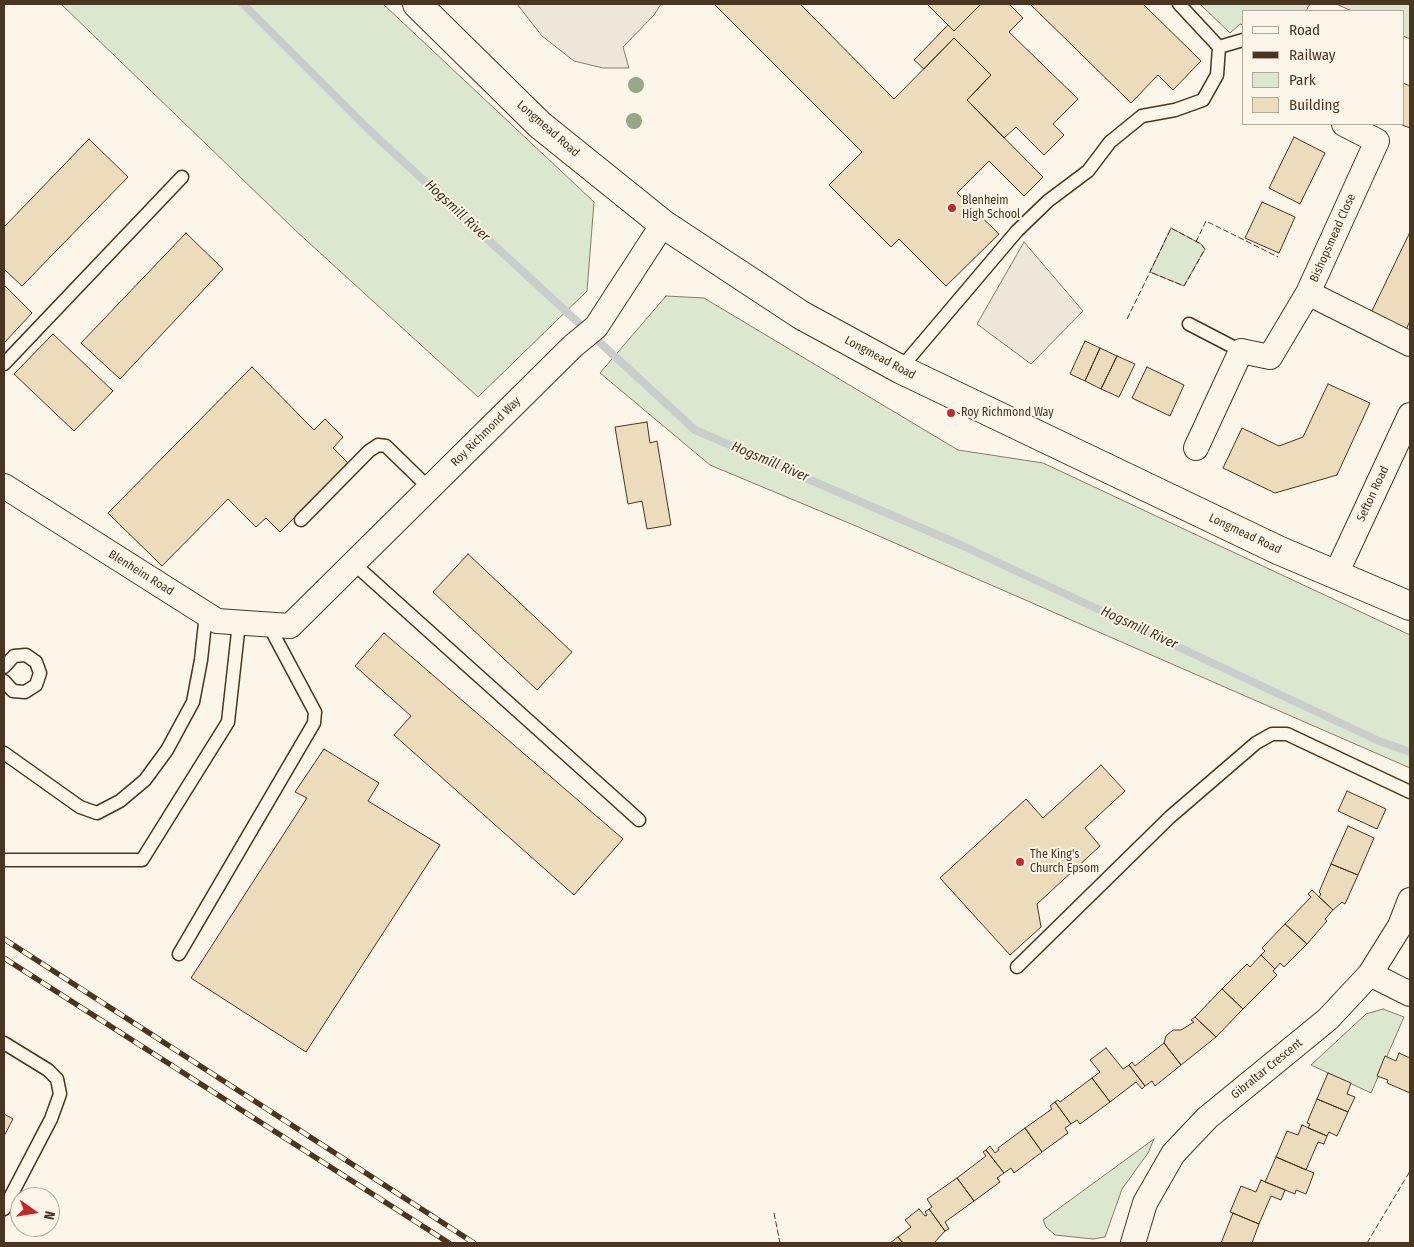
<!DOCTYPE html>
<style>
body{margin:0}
#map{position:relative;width:1414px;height:1247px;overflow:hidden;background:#fbf6e9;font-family:"Fira Sans Condensed",sans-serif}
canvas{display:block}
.frame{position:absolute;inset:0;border:5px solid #4a3520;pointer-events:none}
.legend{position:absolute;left:1242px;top:10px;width:162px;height:115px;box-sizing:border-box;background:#fbf6e9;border:1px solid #b4a999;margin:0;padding:6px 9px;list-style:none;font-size:15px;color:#4a3520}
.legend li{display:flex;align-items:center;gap:10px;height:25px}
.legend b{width:25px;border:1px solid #b4a999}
.north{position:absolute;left:10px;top:1187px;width:50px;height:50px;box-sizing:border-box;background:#fbf6e9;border:1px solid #b4a999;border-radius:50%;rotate:103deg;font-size:14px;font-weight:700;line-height:20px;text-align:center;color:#4a3520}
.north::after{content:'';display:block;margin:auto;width:18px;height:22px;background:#c62828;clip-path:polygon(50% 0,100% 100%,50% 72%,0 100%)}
</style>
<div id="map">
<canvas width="1414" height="1247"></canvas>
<div class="frame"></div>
<ul class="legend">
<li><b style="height:6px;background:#fbf6e9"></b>Road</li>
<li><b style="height:6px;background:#4a3520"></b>Railway</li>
<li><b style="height:14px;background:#dce7d0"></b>Park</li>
<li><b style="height:14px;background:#ecdcbc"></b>Building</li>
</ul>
<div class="north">N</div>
</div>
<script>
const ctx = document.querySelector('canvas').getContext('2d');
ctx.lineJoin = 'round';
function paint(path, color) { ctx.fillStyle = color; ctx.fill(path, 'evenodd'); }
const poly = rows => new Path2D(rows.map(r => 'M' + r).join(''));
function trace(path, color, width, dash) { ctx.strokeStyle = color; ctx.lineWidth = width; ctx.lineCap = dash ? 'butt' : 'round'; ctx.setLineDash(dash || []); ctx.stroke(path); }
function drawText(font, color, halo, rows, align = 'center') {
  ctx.font = font + ' "Fira Sans Condensed",sans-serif'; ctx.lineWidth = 4; ctx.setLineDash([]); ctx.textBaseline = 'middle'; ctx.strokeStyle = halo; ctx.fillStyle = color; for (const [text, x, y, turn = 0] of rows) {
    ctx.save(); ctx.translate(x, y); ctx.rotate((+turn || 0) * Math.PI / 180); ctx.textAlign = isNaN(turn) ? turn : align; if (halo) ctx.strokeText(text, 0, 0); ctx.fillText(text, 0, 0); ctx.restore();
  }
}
const green = poly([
 [61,4,383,4,594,202,587,291,478,397,295,230,61,4],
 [1200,4,1310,4,1306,11,1243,11,1243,25,1240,24,1230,33,1200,4],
 [1336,4,1410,4,1410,39,1403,36,1403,11,1352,11,1336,4],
 [1171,228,1201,244,1205,249,1184,286,1150,272,1171,228],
 [666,296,704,298,958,450,1043,463,1410,635,1410,768,856,526,710,465,600,373,666,296],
 [1383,1009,1404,1017,1371,1093,1311,1065,1366,1014,1383,1009],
 [1154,1139,1148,1153,1122,1189,1105,1237,1093,1239,1055,1235,1046,1227,1043,1220,1154,1139]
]);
const parking = poly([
 [517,4,661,4,654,15,623,47,629,68,603,68,574,61,542,36,517,4],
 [1024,242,1083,311,1031,364,977,324,1024,242]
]);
const stream = poly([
 [243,4,369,130,695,430,963,546,1379,741,1410,752]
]);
const building = poly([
 [714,4,800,4,894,99,954,38,991,75,967,100,1043,177,1024,196,989,161,957,193,999,234,946,286,899,239,891,247,829,185,862,152,714,4],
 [927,4,981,4,954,31,927,4],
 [981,4,1009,4,1023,18,1009,32,1078,99,1053,124,1064,135,1044,155,1016,127,1004,138,967,100,991,75,954,38,924,69,914,60,948,25,954,31,981,4],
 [1030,4,1143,4,1201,61,1173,90,1158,75,1131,103,1030,4],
 [1403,83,1410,86,1410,128,1400,124,1403,124,1403,83],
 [1294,137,1325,153,1300,204,1269,188,1294,137],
 [89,139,128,177,22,286,4,269,4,227,89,139],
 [1262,202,1295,217,1279,253,1245,238,1262,202],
 [1410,232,1410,321,1405,332,1370,315,1410,232],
 [186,233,223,269,120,379,81,343,186,233],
 [4,285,32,313,4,343,4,285],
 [53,334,113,391,74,431,14,374,53,334],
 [1085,341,1100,348,1085,381,1070,374,1085,341],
 [1100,348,1117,356,1101,389,1085,381,1100,348],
 [1117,356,1135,364,1119,397,1101,389,1117,356],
 [252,367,314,430,325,419,343,437,333,448,348,463,280,532,266,518,256,527,228,499,162,566,108,513,252,367],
 [1147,367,1184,385,1170,416,1132,398,1147,367],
 [1328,384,1370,403,1337,475,1275,493,1223,468,1242,428,1279,446,1303,437,1328,384],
 [647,422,650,443,657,441,671,525,647,529,642,501,628,504,615,427,647,422],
 [468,554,572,652,537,690,433,592,468,554],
 [384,633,623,839,574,895,394,735,411,716,355,666,384,633],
 [324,749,379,783,368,801,440,845,306,1052,191,978,307,798,295,792,324,749],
 [1101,765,1125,791,1085,828,1100,846,1037,904,1041,927,1010,955,940,878,1026,799,1043,818,1101,765],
 [1347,791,1386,809,1377,829,1338,811,1347,791],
 [1348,826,1374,838,1358,875,1331,864,1348,826],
 [1331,864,1358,875,1345,904,1342,902,1333,910,1319,897,1321,894,1319,892,1331,864],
 [1312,890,1333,910,1325,919,1327,921,1307,944,1285,924,1311,897,1308,894,1312,890],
 [1285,924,1307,944,1284,967,1280,963,1275,969,1261,955,1265,951,1262,948,1285,924],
 [1261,955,1275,969,1273,971,1277,975,1243,1009,1222,989,1247,964,1250,967,1261,955],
 [1222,989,1243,1009,1216,1037,1195,1017,1222,989],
 [1195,1017,1216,1037,1181,1065,1164,1043,1166,1036,1173,1030,1181,1030,1194,1022,1191,1020,1195,1017],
 [1164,1043,1181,1065,1155,1086,1152,1081,1145,1086,1129,1065,1132,1062,1135,1066,1164,1043],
 [1106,1048,1123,1069,1129,1065,1145,1086,1142,1089,1136,1082,1110,1102,1092,1078,1100,1072,1090,1060,1106,1048],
 [1399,1053,1410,1058,1410,1093,1387,1083,1388,1080,1377,1076,1385,1056,1396,1061,1399,1053],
 [1328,1073,1351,1083,1347,1094,1355,1097,1348,1112,1317,1099,1328,1073],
 [1092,1078,1110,1102,1080,1124,1077,1120,1071,1124,1055,1102,1058,1100,1060,1102,1092,1078],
 [1317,1099,1348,1112,1337,1136,1329,1132,1327,1136,1308,1128,1310,1124,1307,1123,1317,1099],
 [1055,1102,1071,1124,1065,1128,1068,1133,1042,1152,1025,1128,1052,1109,1050,1106,1055,1102],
 [4,1114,13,1119,4,1136,4,1114],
 [1302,1125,1327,1136,1324,1144,1318,1142,1306,1170,1276,1157,1287,1131,1298,1135,1302,1125],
 [1025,1128,1042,1152,1014,1173,1011,1168,1004,1173,986,1150,990,1146,995,1153,999,1150,998,1148,1025,1128],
 [986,1150,1004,1173,997,1178,1000,1182,974,1201,957,1178,986,1156,983,1152,986,1150],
 [1276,1157,1314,1173,1306,1194,1296,1190,1295,1194,1265,1182,1276,1157],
 [957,1178,974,1201,945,1222,949,1229,945,1231,929,1209,932,1207,927,1199,957,1178],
 [1261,1180,1285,1190,1281,1200,1271,1196,1259,1224,1230,1212,1241,1186,1256,1192,1261,1180],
 [919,1209,925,1216,927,1215,925,1212,929,1209,945,1231,934,1243,903,1243,898,1237,911,1227,905,1220,919,1209],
 [1233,1213,1259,1224,1252,1243,1221,1243,1233,1213],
 [898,1237,903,1243,890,1243,898,1237]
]);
const lane = poly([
 [1219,47,1243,40],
 [1189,324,1241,351],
 [4,364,182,177],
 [900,369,1017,231,1048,201,1088,171,1110,142,1142,116,1175,110,1203,100,1217,75,1219,47,1179,4],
 [301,520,369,451,378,445,386,446,429,488],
 [353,563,639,820],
 [4,667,14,656,26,655,36,662,40,673,36,685,25,692,13,691,4,681],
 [4,753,80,807,97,813,120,801,145,780,167,750,193,702,201,660,206,614],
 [4,860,142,860,228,722,239,623],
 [179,954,314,723,315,712,268,624],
 [1017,967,1170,817,1256,743,1272,734,1287,734,1410,792],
 [4,1043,48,1070,57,1079,60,1094,51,1119,4,1209]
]);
const street = poly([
 [1344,124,1377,141,1308,293,1410,344],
 [1196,448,1241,351,1270,357,1308,293],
 [4,486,217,621,290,626,573,346,596,327,663,224],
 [1336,574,1410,415],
 [1370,974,1410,994],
 [1133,1243,1145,1203,1173,1154,1207,1118,1328,1019,1370,974,1400,926,1410,900]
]);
const secondary = poly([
 [417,4,540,125,663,224,801,315,900,369,1278,550,1410,606]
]);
const rail = poly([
 [4,939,474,1243],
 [4,958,449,1243]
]);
const fence = poly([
 [1196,242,1206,221,1278,257],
 [1127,319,1150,272,1171,228,1201,244,1205,249,1184,286,1150,272],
 [774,1213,780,1243],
 [1367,1243,1410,1171]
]);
const trees = [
 [636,85],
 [634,121]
];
const markers = [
 [952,208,5,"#c62828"],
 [951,413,5,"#c62828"],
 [1020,862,5,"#c62828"]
];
const streetNames = [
 ["Longmead Road",548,129,41],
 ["Bishopsmead Close",1333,238,-66],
 ["Longmead Road",880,358,28],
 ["Roy Richmond Way",486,432,-45],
 ["Sefton Road",1373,494,-65],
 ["Longmead Road",1245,534,25],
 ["Blenheim Road",141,573,32],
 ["Gibraltar Crescent",1267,1069,-39]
];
const poiNames = [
 ["Blenheim",962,201],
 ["High School",962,215],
 ["Roy Richmond Way",961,413],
 ["The King's",1030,855],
 ["Church Epsom",1030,869]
];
const waterNames = [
 ["Hogsmill River",457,211,43],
 ["Hogsmill River",770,462,23],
 ["Hogsmill River",1139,628,25]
];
paint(green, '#dce7d0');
trace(green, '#887966', 1);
paint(parking, '#ede7d9');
trace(parking, '#887966', 1);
trace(stream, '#c9cecd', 8);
paint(building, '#ecdcbc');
trace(building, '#4a3520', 1);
trace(lane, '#4a3520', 15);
trace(street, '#4a3520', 26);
trace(secondary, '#4a3520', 30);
trace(lane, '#fbf6e9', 12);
trace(street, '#fbf6e9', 24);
trace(secondary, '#fbf6e9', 28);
trace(rail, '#4a3520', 5.5);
trace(rail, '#fbf6e9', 4, [11]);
trace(fence, '#4a3520', 1, [6, 2.5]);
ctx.fillStyle = '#96a887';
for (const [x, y] of trees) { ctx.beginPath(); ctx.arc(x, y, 8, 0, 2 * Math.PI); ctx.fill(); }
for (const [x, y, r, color] of markers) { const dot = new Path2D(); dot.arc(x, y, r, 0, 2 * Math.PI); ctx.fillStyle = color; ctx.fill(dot); trace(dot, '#fbf6e9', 2); }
drawText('12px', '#4a3520', '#fbf6e9', streetNames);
drawText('12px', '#4a3520', '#fbf6e9', poiNames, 'left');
drawText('italic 14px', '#4a3520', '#fbf6e9', waterNames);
</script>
